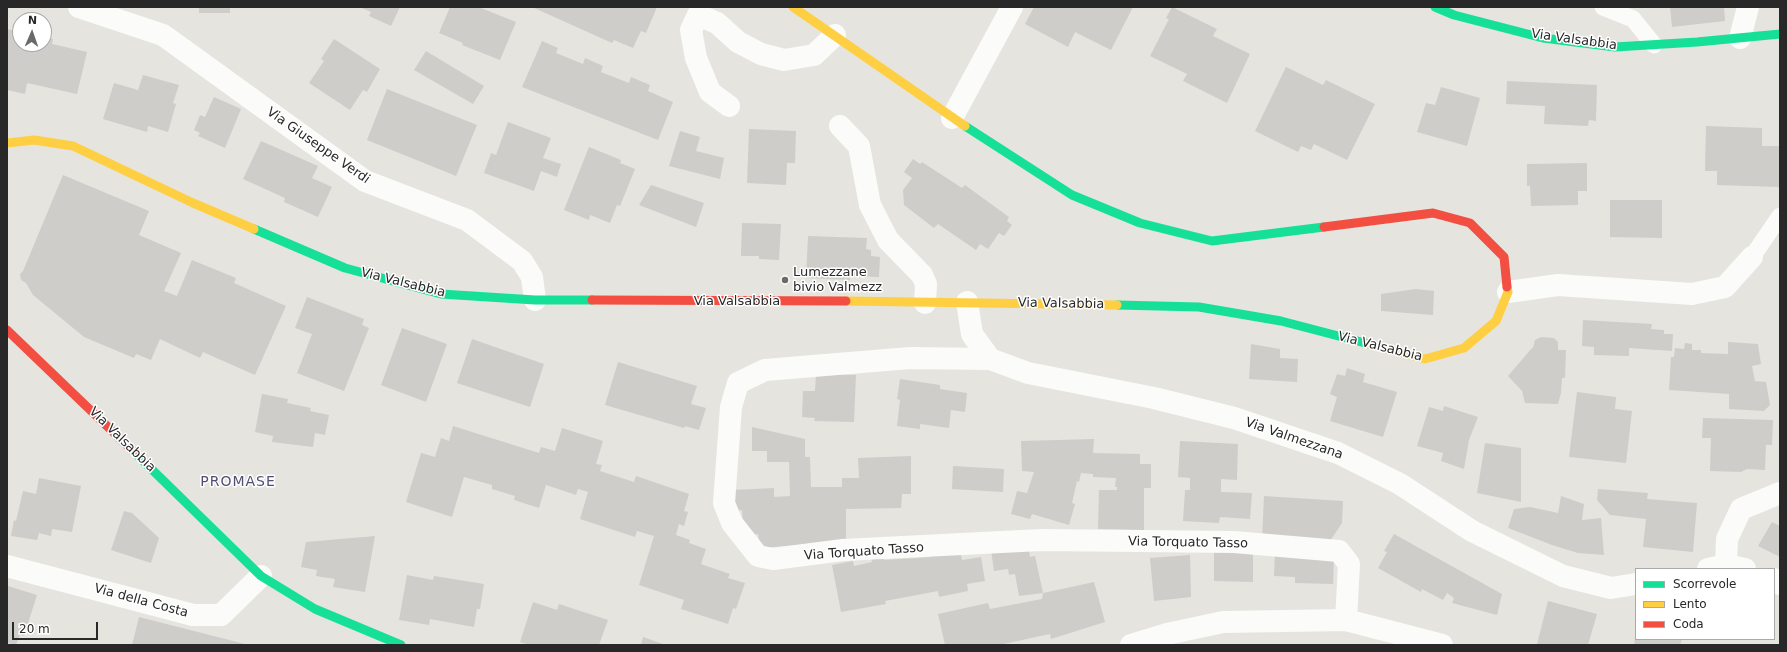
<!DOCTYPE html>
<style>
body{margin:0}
#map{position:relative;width:1787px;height:652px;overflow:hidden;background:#e6e4de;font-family:"DejaVu Sans",sans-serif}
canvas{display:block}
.frame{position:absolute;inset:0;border:8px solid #282828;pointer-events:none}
.legend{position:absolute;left:1635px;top:568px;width:140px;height:72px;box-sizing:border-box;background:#fff;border:1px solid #a9a9a9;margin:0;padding:5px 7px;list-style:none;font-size:12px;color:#282828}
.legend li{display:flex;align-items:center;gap:8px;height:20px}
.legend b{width:20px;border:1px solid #a9a9a9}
.north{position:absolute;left:12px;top:12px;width:40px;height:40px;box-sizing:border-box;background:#fff;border:1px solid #a9a9a9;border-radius:50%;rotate:2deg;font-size:11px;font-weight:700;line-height:16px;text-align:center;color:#282828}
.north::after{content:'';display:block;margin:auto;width:14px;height:18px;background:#6a6a68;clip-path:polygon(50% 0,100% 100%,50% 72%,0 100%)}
.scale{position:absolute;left:12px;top:622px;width:86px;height:18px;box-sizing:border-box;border:2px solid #282828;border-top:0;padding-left:5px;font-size:12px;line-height:14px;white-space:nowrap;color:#282828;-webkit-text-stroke:3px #fff;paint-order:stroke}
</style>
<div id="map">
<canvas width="1787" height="652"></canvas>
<div class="frame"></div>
<ul class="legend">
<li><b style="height:5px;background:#16e098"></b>Scorrevole</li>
<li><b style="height:5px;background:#ffcf43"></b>Lento</li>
<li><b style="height:5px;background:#f24e42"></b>Coda</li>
</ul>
<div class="north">N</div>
<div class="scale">20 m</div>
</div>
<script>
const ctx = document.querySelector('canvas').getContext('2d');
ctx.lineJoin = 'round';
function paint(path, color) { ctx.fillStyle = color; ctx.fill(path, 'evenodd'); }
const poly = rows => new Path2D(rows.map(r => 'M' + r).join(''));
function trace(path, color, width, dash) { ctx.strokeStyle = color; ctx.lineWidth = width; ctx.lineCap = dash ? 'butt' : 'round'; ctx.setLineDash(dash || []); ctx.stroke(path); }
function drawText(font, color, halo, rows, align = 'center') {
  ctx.font = font + ' "DejaVu Sans",sans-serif'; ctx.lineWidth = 3; ctx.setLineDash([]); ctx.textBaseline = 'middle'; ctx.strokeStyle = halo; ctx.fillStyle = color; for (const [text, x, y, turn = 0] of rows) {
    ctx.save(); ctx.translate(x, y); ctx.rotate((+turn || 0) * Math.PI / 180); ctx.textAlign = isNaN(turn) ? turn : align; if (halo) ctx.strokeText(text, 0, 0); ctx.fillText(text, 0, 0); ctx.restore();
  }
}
const building = poly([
 [199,7,230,7,230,13,199,13],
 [359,7,400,7,391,26,369,16,371,12],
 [450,7,482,7,481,8,516,22,500,60,462,45,463,43,439,33],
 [532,7,657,7,646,33,641,31,633,48,614,40,612,43],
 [1034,7,1133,7,1111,50,1075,32,1068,47,1025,24],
 [1172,7,1217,29,1213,36,1250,54,1227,103,1183,81,1187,74,1150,56,1169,19,1166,18],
 [1670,7,1724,7,1725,21,1672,27],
 [7,29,20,32,20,44,44,44,44,37,53,39,52,44,87,52,77,94,27,83,25,94,7,90],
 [334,39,380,69,367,92,363,90,350,110,309,83,324,61,321,59],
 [542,41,558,48,556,53,583,64,585,58,603,66,601,72,629,83,631,77,650,85,648,91,673,102,658,140,522,87],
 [426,51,484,86,473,104,414,70],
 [1286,67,1323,85,1326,80,1375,104,1347,160,1314,144,1311,150,1301,146,1298,152,1255,131],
 [143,75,179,85,173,103,176,104,168,132,148,126,147,132,103,119,114,83,138,90],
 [1507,81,1597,85,1596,121,1589,120,1588,126,1544,124,1545,106,1506,104],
 [1441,87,1480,98,1467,146,1417,132,1426,103,1435,105],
 [387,89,477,125,456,176,367,140],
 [214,97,241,109,225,148,198,136,200,133,194,130,200,115,205,117],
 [508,122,551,138,543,158,561,164,557,177,541,171,534,191,484,173,491,153,496,155],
 [1706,126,1762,128,1762,146,1780,146,1780,187,1717,185,1717,171,1705,171],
 [749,129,796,131,795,163,787,163,786,185,747,183],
 [680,131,700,137,696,151,724,158,720,179,669,166],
 [261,141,318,166,312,178,332,187,318,217,284,202,285,198,243,179],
 [589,147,621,160,620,163,635,169,620,206,617,205,610,223,590,215,589,220,564,210],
 [913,159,920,164,922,162,962,188,965,185,1009,217,1007,221,1012,225,1004,236,999,233,988,249,980,244,976,250,938,224,934,228,904,205,903,190,912,178,904,172],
 [1587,163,1587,191,1578,191,1578,205,1531,206,1530,186,1527,186,1527,164],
 [63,175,149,211,139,235,181,253,164,291,177,296,192,260,236,278,234,283,286,306,255,375,203,352,200,358,160,339,151,360,136,354,134,358,84,337,33,295,26,283,21,280,20,274,23,271],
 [651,185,704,203,696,227,639,205],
 [1610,200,1662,200,1662,238,1610,237],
 [742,223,781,224,779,260,759,259,759,256,741,256],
 [808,236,867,238,866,249,871,250,871,256,880,257,879,277,850,276,850,280,806,278],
 [1416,289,1434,291,1433,315,1381,311,1381,294],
 [307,297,364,319,362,325,369,328,344,391,297,373,312,334,295,328],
 [1583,320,1652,324,1651,329,1664,330,1664,334,1673,334,1672,351,1629,348,1629,356,1594,355,1594,347,1582,346],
 [402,328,447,344,426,402,381,385],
 [1541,337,1554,338,1558,342,1558,350,1566,350,1565,378,1562,378,1561,393,1558,404,1525,403,1522,391,1508,376,1532,348,1533,348,1535,340],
 [472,339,544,364,530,407,457,383],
 [1728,342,1758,344,1761,364,1752,366,1755,381,1766,382,1770,405,1764,411,1729,409,1729,394,1669,390,1671,357,1674,357,1675,348,1684,349,1685,343,1692,344,1692,350,1701,350,1701,353,1728,354],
 [1251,344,1280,349,1280,358,1298,359,1297,382,1249,379],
 [618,362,697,386,691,404,706,408,699,430,685,426,684,428,605,405],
 [1347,368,1365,374,1363,382,1397,392,1383,437,1330,421,1337,397,1330,394,1337,374,1345,376],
 [816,374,856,375,854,422,814,421,815,418,802,417,803,391,815,391],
 [900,379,940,385,940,389,967,393,965,412,951,410,949,428,920,424,920,429,897,426,900,400,897,399],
 [1577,392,1616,397,1615,409,1632,411,1626,463,1569,457],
 [262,394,288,399,287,403,311,408,310,411,329,415,325,435,315,433,313,447,272,442,273,436,255,432],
 [1444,406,1478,417,1469,440,1464,469,1441,461,1443,453,1417,446,1429,407,1443,411],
 [1703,418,1773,420,1772,445,1766,445,1765,470,1747,469,1741,472,1710,471,1711,438,1702,438],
 [453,426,539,453,541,447,555,451,562,428,603,441,596,464,602,465,600,471,634,482,636,476,689,494,684,511,688,512,684,526,679,524,676,535,690,540,689,543,706,549,701,564,730,574,728,578,745,583,736,609,733,608,728,624,681,609,684,600,639,585,654,536,637,531,635,537,580,519,588,492,578,489,576,495,546,485,539,508,514,500,515,496,492,489,492,485,464,477,452,517,406,502,421,453,435,457,441,438,449,441],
 [752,427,805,439,805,457,810,457,811,487,842,487,842,478,859,478,858,458,911,456,911,494,902,494,901,508,846,509,846,544,811,544,760,548,758,534,751,535,743,526,742,510,733,511,732,490,774,488,774,497,790,496,789,462,767,462,767,451,752,451],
 [1094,439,1093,453,1140,454,1140,464,1151,464,1151,488,1144,488,1144,530,1098,529,1099,490,1117,490,1117,487,1115,487,1116,478,1093,477,1093,474,1081,473,1079,482,1077,481,1072,503,1075,504,1069,525,1032,514,1030,519,1011,514,1017,491,1027,493,1034,472,1022,471,1021,441],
 [1180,441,1238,444,1237,480,1221,479,1221,492,1252,493,1250,519,1220,517,1219,523,1183,521,1185,490,1190,490,1190,478,1178,477],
 [1485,443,1521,448,1521,502,1477,493],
 [953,466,1004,469,1003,492,952,489],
 [39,478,81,486,72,532,52,529,51,536,39,533,37,540,11,536,14,520,16,521,23,491,36,494],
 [1598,489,1648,493,1647,499,1697,503,1693,552,1643,547,1646,519,1610,515,1597,500],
 [1264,496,1343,501,1342,523,1328,544,1262,540],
 [1561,496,1584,504,1582,520,1601,518,1604,555,1578,553,1552,545,1508,528,1514,509,1530,507,1558,513],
 [124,511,132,513,159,538,151,563,111,550],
 [1772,522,1780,526,1780,557,1758,546],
 [1394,534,1502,594,1497,615,1452,603,1454,598,1447,593,1443,600,1422,589,1421,592,1378,568,1387,552,1384,551],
 [375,536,365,592,333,587,335,579,316,576,317,570,301,567,306,542],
 [1028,545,1030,557,1035,556,1043,593,1094,582,1105,622,1051,639,1050,634,999,645,945,645,938,614,988,603,990,609,1042,599,1043,593,1019,596,1015,574,1009,575,1008,569,994,571,991,550],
 [1275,549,1334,559,1333,584,1295,583,1295,577,1274,576],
 [960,550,962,560,981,557,985,581,967,584,968,591,939,597,938,591,885,601,886,604,841,612,832,565,853,561,854,566,872,562,871,558,884,556,884,560,931,557,931,552],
 [1214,551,1253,552,1253,582,1214,581],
 [1190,555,1191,597,1154,601,1150,558],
 [407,575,433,580,434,576,484,584,480,609,477,609,474,627,430,619,429,625,399,620],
 [8,586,37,595,24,636,20,635,16,645,7,643,7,590],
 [1548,601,1597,614,1588,645,1537,644],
 [533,602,557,610,559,604,608,620,599,645,529,645,520,642],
 [139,617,245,644,245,645,132,645],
 [643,637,666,645,641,645],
 [1635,639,1682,639,1680,645,1634,645]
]);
const lane = poly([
 [1603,7,1633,19,1654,45],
 [1752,257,1780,216]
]);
const street = poly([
 [79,7,163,35,365,181,467,220,522,261,532,277,535,300],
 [1740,38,1748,7],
 [729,106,710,92,696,58,691,30,698,15,717,23,738,42,761,54,784,60,814,55,835,35],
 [952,118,1012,7],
 [840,126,859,146,870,205,888,240,922,275,926,284,925,303],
 [1508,292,1558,285,1692,294,1725,287,1752,257],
 [967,302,972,334,990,359,1028,373,1154,398,1234,418,1338,453,1400,484,1472,531,1563,576,1611,588,1636,584],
 [990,359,910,358,765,370,738,383,731,407,724,503,732,523,758,556,773,559,843,550,1041,540,1234,542,1339,551,1349,564,1346,620],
 [1726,565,1727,539,1741,509,1780,493],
 [7,566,193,615,221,615,261,576],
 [1708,569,1726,565,1745,569],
 [1774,579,1780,584],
 [1131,645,1167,634,1223,622,1346,620,1442,645]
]);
const fast = poly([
 [1435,7,1454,15,1543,38,1615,47,1697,42,1780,34],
 [965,126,1072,195,1140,223,1212,241,1324,227],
 [254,229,345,268,441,294,535,300,592,300],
 [1117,305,1199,307,1281,321,1369,344],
 [134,452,261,576,315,609,401,645]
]);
const slow = poly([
 [793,7,965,126],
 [7,143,34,140,73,146,193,203,254,229],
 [846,301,1117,305],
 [1369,344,1425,359,1464,348,1496,321,1508,292,1507,287]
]);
const jam = poly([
 [1324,227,1433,213,1470,223,1504,257,1507,287],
 [592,300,846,301],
 [7,330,134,452]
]);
const markers = [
 [785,280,4,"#6a6a68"]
];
const streetNames = [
 ["Via Valsabbia",1574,40,8],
 ["Via Giuseppe Verdi",318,146,35],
 ["Via Valsabbia",403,283,14],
 ["Via Valsabbia",737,302],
 ["Via Valsabbia",1061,304,1],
 ["Via Valsabbia",1380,347,14],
 ["Via Valmezzana",1294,439,19],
 ["Via Valsabbia",122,440,44],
 ["Via Torquato Tasso",1188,543,1],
 ["Via Torquato Tasso",864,552,-4],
 ["Via della Costa",141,601,15]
];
const poiNames = [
 ["Lumezzane",793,273],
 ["bivio Valmezz",793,288]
];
const neighbourhoodNames = [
 ["PROMASE",238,482]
];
paint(building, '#cfcdc9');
trace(lane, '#fbfbfa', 17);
trace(street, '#fbfbfa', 22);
trace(fast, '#16e098', 9);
trace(slow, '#ffcf43', 9);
trace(jam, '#f24e42', 9);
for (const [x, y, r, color] of markers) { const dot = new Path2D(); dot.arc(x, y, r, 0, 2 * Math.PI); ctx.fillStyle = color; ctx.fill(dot); trace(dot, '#fff', 1.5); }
drawText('13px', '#282828', '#fff', streetNames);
drawText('13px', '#282828', '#fff', poiNames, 'left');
ctx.letterSpacing = '1px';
drawText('14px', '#504e73', '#fff', neighbourhoodNames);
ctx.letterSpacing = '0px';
</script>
